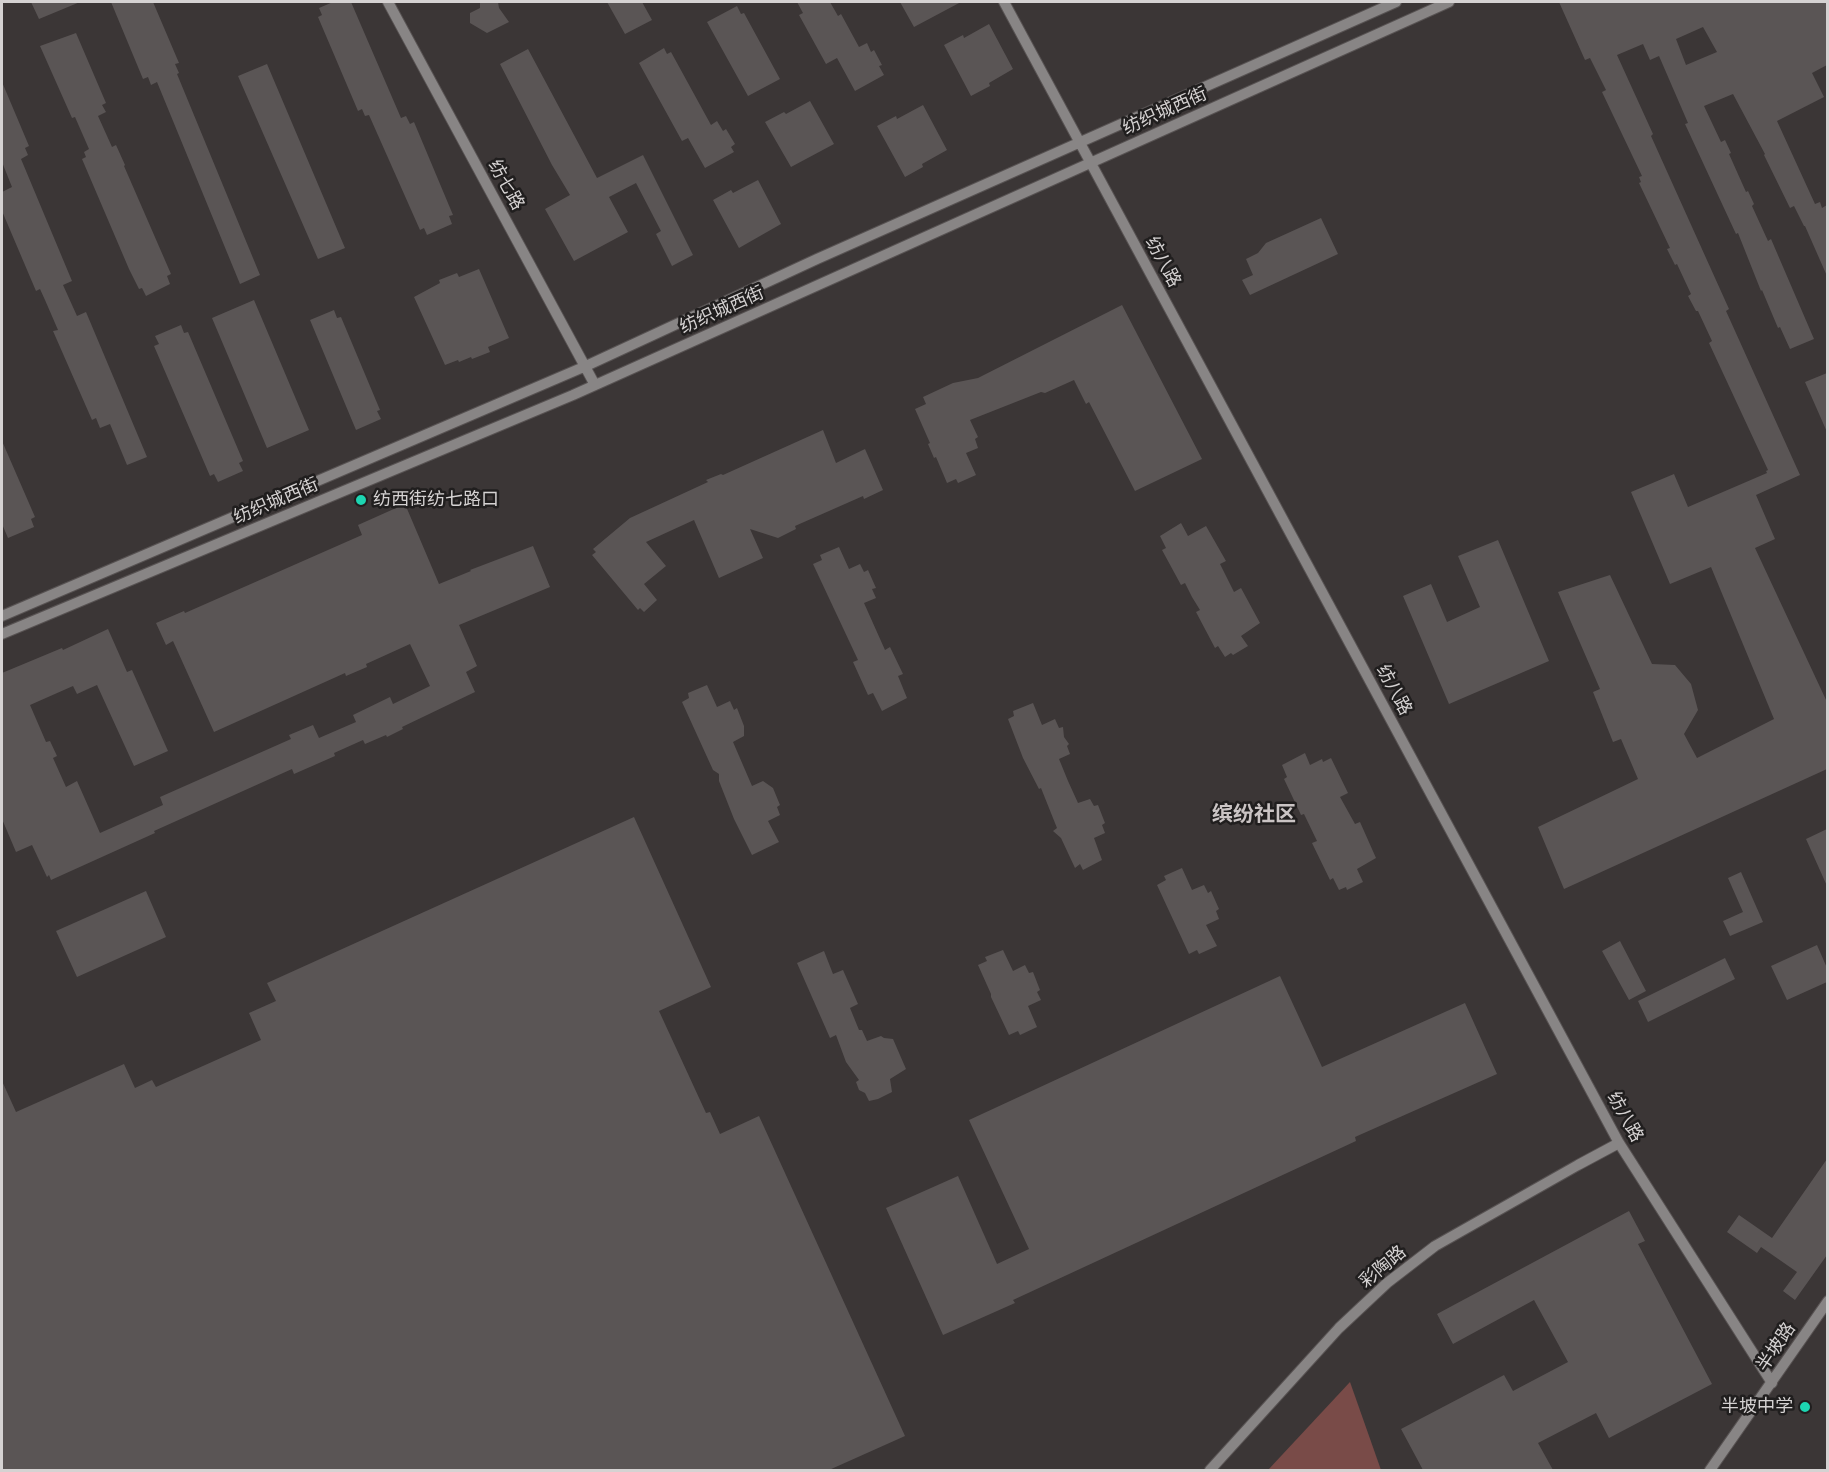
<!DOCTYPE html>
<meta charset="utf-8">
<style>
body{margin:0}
#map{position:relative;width:1829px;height:1472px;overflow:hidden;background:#3b3636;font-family:Raleway,sans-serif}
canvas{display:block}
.frame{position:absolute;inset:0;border:3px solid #d5d2d2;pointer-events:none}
</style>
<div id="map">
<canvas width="1829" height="1472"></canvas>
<div class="frame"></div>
</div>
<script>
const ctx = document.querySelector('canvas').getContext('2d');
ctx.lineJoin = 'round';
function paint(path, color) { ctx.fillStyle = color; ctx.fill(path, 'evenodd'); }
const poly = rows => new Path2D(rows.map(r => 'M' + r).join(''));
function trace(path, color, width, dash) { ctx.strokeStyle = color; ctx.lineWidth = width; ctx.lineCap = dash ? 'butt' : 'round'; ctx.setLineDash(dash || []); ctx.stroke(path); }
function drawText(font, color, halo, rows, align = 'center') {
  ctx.font = font + ' Raleway,"Noto Sans SC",sans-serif'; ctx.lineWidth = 5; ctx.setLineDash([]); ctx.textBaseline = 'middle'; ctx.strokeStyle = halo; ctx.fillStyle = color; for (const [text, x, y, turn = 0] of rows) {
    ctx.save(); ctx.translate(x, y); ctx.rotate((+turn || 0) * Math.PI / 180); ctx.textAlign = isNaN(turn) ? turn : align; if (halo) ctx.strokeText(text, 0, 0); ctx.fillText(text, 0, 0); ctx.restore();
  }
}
const green = poly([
 [1350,1382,1381,1470,1268,1470]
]);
const building = poly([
 [31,2,80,2,39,19],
 [111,2,153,2,179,63,175,64,179,73,177,74,260,275,240,284,157,82,151,85,148,77,143,79],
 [333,2,351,2,401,118,406,116,410,124,414,122,453,215,449,216,452,224,427,235,424,228,420,230,369,115,365,116,362,109,358,111,318,17,322,15,319,8],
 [480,2,498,2,499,8,509,22,487,33,470,23,470,13,480,8],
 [607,2,642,2,652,20,625,34],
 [797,2,830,2,838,16,841,14,859,47,867,43,871,52,874,50,882,65,879,66,884,75,855,91,837,58,826,64,799,15,803,13],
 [900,2,961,2,914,27],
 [1559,2,1827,2,1827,65,1812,73,1824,97,1777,121,1815,204,1820,202,1822,208,1827,205,1827,276,1805,226,1804,226,1794,206,1790,208,1764,155,1765,154,1733,94,1704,106,1721,142,1725,140,1731,153,1729,154,1746,192,1748,191,1754,204,1752,206,1768,241,1771,239,1814,339,1790,349,1780,327,1778,328,1762,290,1761,291,1738,233,1736,234,1685,124,1688,123,1659,56,1650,60,1643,44,1617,55,1653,134,1651,136,1729,309,1726,311,1800,475,1756,495,1775,539,1755,548,1827,702,1827,769,1564,889,1538,827,1638,779,1621,739,1613,742,1593,692,1600,689,1558,592,1610,575,1652,664,1675,665,1691,684,1698,710,1684,734,1697,758,1774,719,1711,567,1670,584,1631,492,1674,474,1688,507,1767,473,1766,471,1768,470,1709,343,1712,341,1698,311,1696,311,1688,296,1691,294,1677,264,1675,265,1667,249,1670,248,1639,183,1641,182,1639,177,1642,176,1602,92,1606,90,1590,58,1585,60],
 [1703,27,1717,52,1686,65,1676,39],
 [737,6,741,14,744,13,780,79,748,96,707,22],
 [989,24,1013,69,989,83,990,86,971,96,944,45,963,35,964,38],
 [76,33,106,103,102,105,106,112,98,116,112,147,116,145,125,165,124,166,171,274,167,276,170,284,146,296,142,288,139,289,129,269,82,159,86,157,84,152,89,149,75,117,72,118,40,46],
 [664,48,667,54,671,52,711,125,717,121,723,131,726,129,735,144,731,147,734,152,705,168,688,138,682,141,639,63],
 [528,49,597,178,643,155,693,255,672,266,656,234,661,231,636,183,609,197,628,232,574,261,545,209,570,195,552,165,500,64],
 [267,64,345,248,318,259,238,76],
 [2,82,29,146,25,148,28,155,21,159,72,281,63,285,77,316,86,312,147,457,127,465,110,424,100,428,96,418,92,420,53,331,58,330,45,300,40,289,36,291,2,211,2,192,12,187,2,162],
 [810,101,834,144,791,167,765,122,784,112,786,114],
 [923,105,947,150,922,164,923,167,905,177,877,126,896,116,897,119],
 [758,180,781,224,739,248,713,200,731,190,733,193],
 [1321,218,1338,254,1250,295,1242,280,1253,275,1246,259,1258,253,1266,243],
 [479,269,509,338,488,347,490,352,472,359,471,357,459,362,458,360,445,365,414,297,440,283,439,280,457,273,459,277],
 [254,300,309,430,267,448,212,318],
 [1122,305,1202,459,1135,491,1089,402,1086,404,1074,380,1045,393,1041,392,970,420,978,437,975,439,978,448,966,453,976,475,958,483,956,479,947,483,936,457,934,458,928,444,930,443,915,409,926,404,923,397,953,383,978,378],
 [334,310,337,318,341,317,380,410,377,411,381,419,356,430,310,320],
 [181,325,184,333,188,332,243,461,239,463,243,471,218,482,214,474,210,476,154,346,159,344,155,336],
 [1827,373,1827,432,1805,382],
 [823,430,836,463,865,449,883,490,864,499,863,496,795,526,796,529,778,538,750,529,763,558,719,578,694,520,646,542,666,566,644,584,657,600,644,612,640,608,638,610,592,555,596,552,593,549,630,518,708,482,706,480,721,474,723,475],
 [2,441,35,517,31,519,34,527,8,538,2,524],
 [405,504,439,584,471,571,470,570,533,546,550,587,459,625,477,666,466,672,475,692,402,727,403,729,387,737,386,735,365,744,363,740,334,753,335,756,294,774,292,769,154,831,155,833,51,880,49,875,47,877,32,845,16,852,2,819,2,673,62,648,63,650,108,629,127,672,132,670,168,751,134,766,97,685,77,694,73,686,30,705,46,742,50,741,57,756,53,758,66,787,77,781,100,833,163,805,160,797,291,739,289,735,313,725,319,738,356,722,353,715,390,697,393,704,430,686,410,644,366,664,367,667,346,676,345,673,214,732,173,641,166,645,156,623,184,611,185,613,362,535,358,525],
 [1181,523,1188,536,1206,526,1226,561,1220,564,1234,592,1241,588,1260,623,1241,636,1248,646,1233,655,1231,653,1225,657,1218,646,1215,648,1196,612,1200,610,1192,597,1185,583,1181,585,1162,550,1166,548,1160,536],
 [1498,540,1549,661,1449,704,1403,596,1431,584,1447,622,1480,607,1458,556],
 [839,547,849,569,860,564,864,572,868,570,876,588,872,589,876,598,864,603,885,650,890,647,903,674,898,676,907,698,882,711,873,693,868,695,853,662,858,660,813,564,822,560,820,555],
 [707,685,717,707,730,701,734,710,737,708,744,726,744,736,733,742,752,786,763,781,773,788,780,805,777,807,780,815,768,821,779,842,752,855,734,819,719,781,719,774,713,770,682,702,689,698,688,693],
 [1033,703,1042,725,1055,719,1059,728,1063,727,1064,737,1069,744,1067,746,1070,754,1059,759,1068,781,1078,803,1090,799,1094,806,1098,805,1105,823,1102,825,1105,833,1094,838,1102,860,1083,870,1080,864,1075,868,1061,838,1053,831,1057,828,1041,788,1039,789,1023,758,1008,719,1014,716,1013,711],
 [1305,753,1310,765,1322,759,1323,762,1331,758,1348,793,1340,797,1355,824,1360,822,1376,858,1357,869,1363,882,1347,890,1346,887,1339,890,1333,878,1330,880,1312,843,1317,841,1304,814,1301,815,1284,779,1287,777,1282,765],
 [634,817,711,987,659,1011,706,1113,710,1112,720,1134,759,1116,905,1436,829,1470,2,1470,2,1081,16,1112,124,1064,135,1088,152,1080,156,1087,261,1040,249,1013,276,1001,267,983],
 [1827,829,1827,886,1806,839],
 [1182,868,1192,890,1204,885,1208,893,1211,891,1219,909,1216,911,1219,919,1206,925,1217,946,1199,954,1197,950,1189,954,1157,885,1166,880,1164,876],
 [1741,872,1763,922,1730,936,1723,921,1743,912,1728,878],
 [146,891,166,937,77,977,56,931],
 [1620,941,1646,991,1629,1000,1602,951],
 [1817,945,1827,968,1827,982,1787,1000,1771,966],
 [1003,950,1013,971,1025,965,1029,973,1033,972,1040,990,1037,992,1041,1000,1028,1006,1037,1027,1020,1035,1018,1031,1009,1035,991,997,991,994,978,965,987,961,985,957],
 [824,951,833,974,843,970,858,1004,850,1008,859,1030,862,1030,867,1041,881,1036,884,1038,893,1039,906,1069,890,1079,892,1092,878,1099,869,1101,865,1093,859,1090,856,1082,859,1080,846,1062,836,1035,830,1038,797,963],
 [1725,958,1735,979,1648,1022,1638,1001],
 [1280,976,1322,1067,1465,1003,1497,1074,1355,1137,1356,1141,1013,1300,1015,1303,943,1335,886,1208,958,1176,997,1264,1029,1249,969,1120],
 [1827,1159,1827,1255,1795,1300,1783,1291,1797,1272,1761,1247,1757,1253,1727,1232,1739,1215,1772,1238],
 [1629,1211,1645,1241,1638,1244,1712,1384,1609,1438,1596,1413,1538,1443,1553,1470,1423,1470,1401,1429,1504,1375,1513,1391,1568,1362,1534,1300,1453,1344,1437,1314]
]);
const tertiary = poly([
 [388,2,595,385],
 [1004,2,1619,1143,1772,1383],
 [2,616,586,366,817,259,1396,2],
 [2,634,573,395,1449,2],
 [1210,1470,1339,1328,1387,1283,1435,1246,1578,1165,1619,1143],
 [1710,1470,1828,1301]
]);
const markers = [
 [361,500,6,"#1dd5b1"],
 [1805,1407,6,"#1dd5b1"]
];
const streetNames = [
 ["纺织城西街",1165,111,-24],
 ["纺七路",506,185,61],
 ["纺八路",1163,262,62],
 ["纺织城西街",722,310,-24],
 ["纺织城西街",276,501,-23],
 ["纺八路",1394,690,62],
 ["纺八路",1625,1117,61],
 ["彩陶路",1383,1267,-40],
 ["半坡路",1776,1347,-56]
];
const poiNames = [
 ["纺西街纺七路口",373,500],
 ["半坡中学",1793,1407,"right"]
];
const quarterNames = [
 ["缤纷社区",1254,815]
];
paint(green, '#794b48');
paint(building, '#5a5555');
trace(tertiary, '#575252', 12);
trace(tertiary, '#888585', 10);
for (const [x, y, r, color] of markers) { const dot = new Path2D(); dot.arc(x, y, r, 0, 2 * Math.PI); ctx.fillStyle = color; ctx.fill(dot); trace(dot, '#201e1e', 2); }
drawText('18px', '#d5d2d2', '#201e1e', streetNames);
drawText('18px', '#d5d2d2', '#201e1e', poiNames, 'left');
drawText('bold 21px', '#cac4c4', '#201e1e', quarterNames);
</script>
